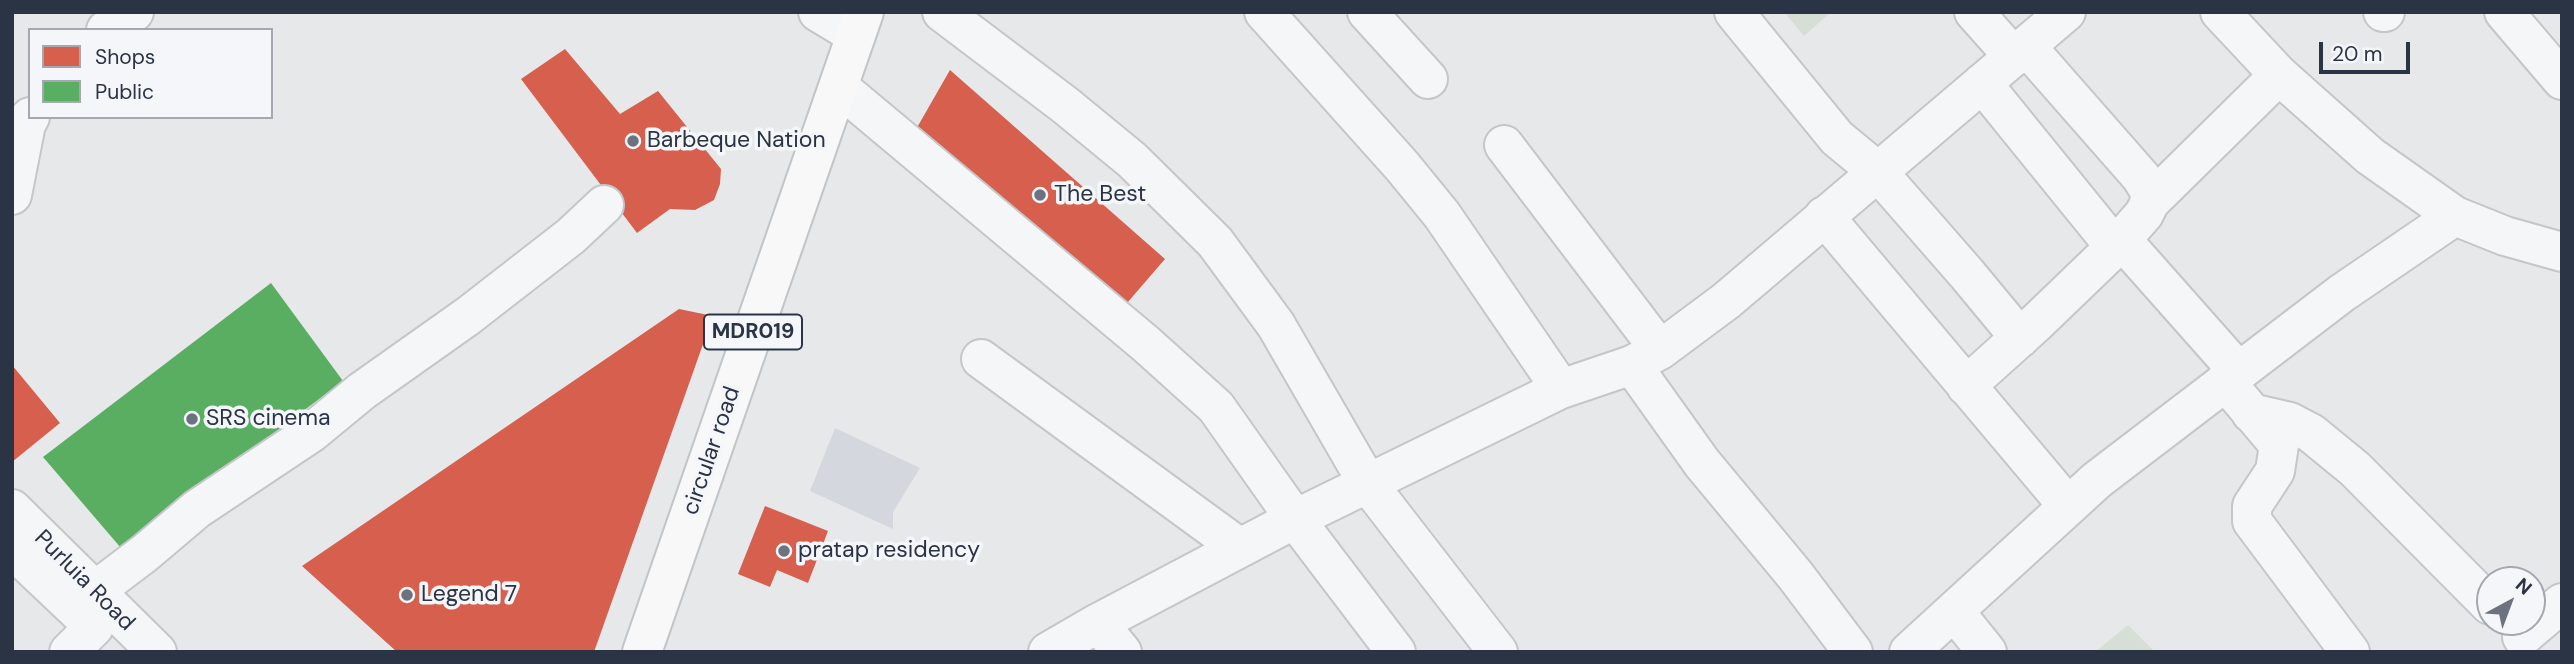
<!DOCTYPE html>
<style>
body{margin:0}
#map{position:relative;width:2574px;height:664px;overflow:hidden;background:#e6e8ea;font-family:"DM Sans",sans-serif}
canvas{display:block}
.frame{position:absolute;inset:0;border:14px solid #2b3445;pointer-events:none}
.legend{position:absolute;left:28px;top:28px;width:245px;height:91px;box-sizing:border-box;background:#f4f6f9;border:2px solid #a4a8b1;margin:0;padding:9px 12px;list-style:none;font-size:21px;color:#2b3445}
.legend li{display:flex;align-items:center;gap:14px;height:35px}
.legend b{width:35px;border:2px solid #a4a8b1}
.north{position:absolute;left:2476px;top:566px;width:70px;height:70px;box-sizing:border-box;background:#f4f6f9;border:2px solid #a4a8b1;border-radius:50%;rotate:41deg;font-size:19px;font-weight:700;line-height:28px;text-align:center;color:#2b3445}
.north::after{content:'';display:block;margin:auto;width:24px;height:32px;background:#6c737f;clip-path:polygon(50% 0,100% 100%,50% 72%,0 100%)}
.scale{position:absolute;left:2319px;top:42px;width:91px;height:32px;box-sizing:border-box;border:4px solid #2b3445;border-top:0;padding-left:9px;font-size:21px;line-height:24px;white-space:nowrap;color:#2b3445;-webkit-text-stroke:5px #f4f6f9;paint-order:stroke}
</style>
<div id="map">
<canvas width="2574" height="664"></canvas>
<div class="frame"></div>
<ul class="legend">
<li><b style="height:19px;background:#d6604d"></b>Shops</li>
<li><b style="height:19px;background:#5aae61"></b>Public</li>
</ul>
<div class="north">N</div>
<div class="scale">20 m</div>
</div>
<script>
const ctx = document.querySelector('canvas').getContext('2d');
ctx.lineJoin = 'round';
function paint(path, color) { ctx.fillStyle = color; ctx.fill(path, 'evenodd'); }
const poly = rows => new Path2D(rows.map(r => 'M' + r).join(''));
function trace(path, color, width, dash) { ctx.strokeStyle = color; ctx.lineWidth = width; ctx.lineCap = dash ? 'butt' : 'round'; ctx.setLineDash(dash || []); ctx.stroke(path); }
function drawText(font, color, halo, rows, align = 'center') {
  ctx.font = font + ' "DM Sans",sans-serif'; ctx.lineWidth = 7; ctx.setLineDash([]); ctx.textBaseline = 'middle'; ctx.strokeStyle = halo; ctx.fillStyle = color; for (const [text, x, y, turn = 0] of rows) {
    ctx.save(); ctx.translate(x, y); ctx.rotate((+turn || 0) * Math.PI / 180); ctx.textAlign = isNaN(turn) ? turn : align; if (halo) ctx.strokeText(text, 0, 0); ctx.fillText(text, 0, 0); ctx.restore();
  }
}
const built = poly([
 [835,428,920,468,893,512,893,529,810,491]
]);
const green = poly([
 [1784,12,1831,12,1804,36],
 [2128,625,2155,652,2095,652]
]);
const shops = poly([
 [565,49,620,114,658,91,721,169,720,184,714,200,695,210,670,209,637,233,521,79],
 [950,70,1165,259,1121,310,915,131],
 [679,309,713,316,594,652,397,652,302,566],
 [12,365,60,423,12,462],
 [765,506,828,531,808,583,777,570,770,587,738,574]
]);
const public = poly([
 [271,283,343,381,121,548,43,457]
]);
const minor = poly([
 [818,12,856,35],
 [942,12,1065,105,1132,160,1215,242,1276,325,1368,484,1498,652],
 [1264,12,1402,166,1442,215,1561,389],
 [1367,12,1428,79],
 [1734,12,1837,138,1877,171,1967,274,2020,338],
 [1974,12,2014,57],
 [2220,12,2279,75,2370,156,2455,216,2505,236,2562,252],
 [2383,12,2385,12],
 [2504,12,2562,80],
 [106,30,134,12],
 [1982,83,2115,247],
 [839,87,1146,344,1216,407,1295,519,1396,652],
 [1504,145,1660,350],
 [12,195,26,124,30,117],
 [2150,202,2279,75],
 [1824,216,2068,506],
 [2121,239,2238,371],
 [981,359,1240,548],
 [1632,365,1702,463,1795,575,1853,652],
 [2225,381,2279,445,2275,471,2252,506,2252,521,2350,652],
 [1966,386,2035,324,2115,247,2144,214,2150,202,2149,190,2141,177,2026,46],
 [2251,413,2290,422,2311,433,2355,469,2490,605],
 [12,509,157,652],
 [12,549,86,619],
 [92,590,108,581,145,553,197,509,311,433,362,391,468,316,571,236,604,205],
 [1954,611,1987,652],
 [1098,623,1122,652],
 [2522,637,2562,603],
 [69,652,94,627],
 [1048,652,1098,623,1295,519,1561,389,1632,365,1660,350,1726,301,2066,12],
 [1909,652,2097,480,2342,293,2455,216]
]);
const major = poly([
 [642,652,864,12]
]);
const markers = [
 [633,141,7,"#6c737f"],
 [1040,195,7,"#6c737f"],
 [192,419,7,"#6c737f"],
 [784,551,7,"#6c737f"],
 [407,595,7,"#6c737f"]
];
const shields = [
 [753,332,98]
];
const shieldNames = [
 ["MDR019",753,332]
];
const poiNames = [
 ["Barbeque Nation",647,141],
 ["The Best",1054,195],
 ["SRS cinema",206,419],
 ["pratap residency",798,551],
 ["Legend 7",421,595]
];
const streetNames = [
 ["circular road",712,451,-71],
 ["Purluia Road",84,581,45]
];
paint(built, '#d4d7dd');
paint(green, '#d6ded6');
paint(shops, '#d6604d');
paint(public, '#5aae61');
trace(minor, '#c4c6c8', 42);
trace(major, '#c2c5c8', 42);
trace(minor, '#f5f6f7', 38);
trace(major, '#f8f8f8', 38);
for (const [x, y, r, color] of markers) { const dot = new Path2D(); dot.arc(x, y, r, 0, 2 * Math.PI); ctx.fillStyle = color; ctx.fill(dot); trace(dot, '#f4f6f9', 2.5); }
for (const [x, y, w] of shields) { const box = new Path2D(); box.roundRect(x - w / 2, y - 17.5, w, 35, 5); ctx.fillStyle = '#f4f6f9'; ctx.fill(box); trace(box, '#2b3445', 2); }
drawText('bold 21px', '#2b3445', null, shieldNames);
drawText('23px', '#2b3445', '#f4f6f9', poiNames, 'left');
drawText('23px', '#2b3445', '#f4f6f9', streetNames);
</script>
